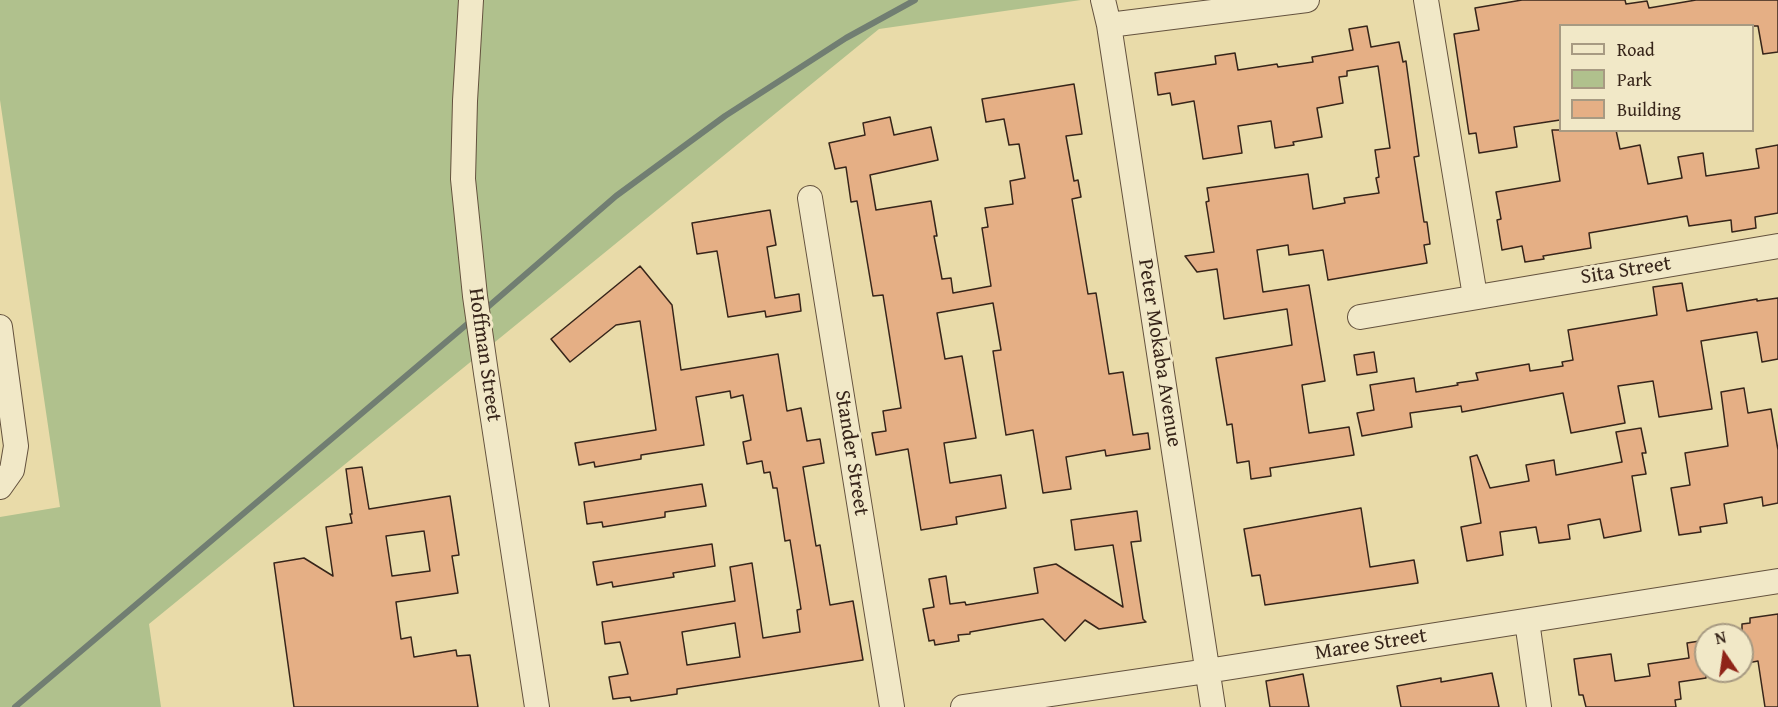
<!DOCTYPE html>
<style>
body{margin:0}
#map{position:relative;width:1778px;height:707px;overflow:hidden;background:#e9dba9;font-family:"Gentium Book Plus",serif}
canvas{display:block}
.legend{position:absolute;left:1559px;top:24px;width:195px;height:108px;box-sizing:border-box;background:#f1e8c7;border:2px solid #a79a82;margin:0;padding:8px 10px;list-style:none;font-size:18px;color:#37251a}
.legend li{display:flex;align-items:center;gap:12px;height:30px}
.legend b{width:30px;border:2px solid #a79a82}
.north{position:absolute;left:1694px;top:623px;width:60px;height:60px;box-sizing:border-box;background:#f1e8c7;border:2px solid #a79a82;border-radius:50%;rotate:347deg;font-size:16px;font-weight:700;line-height:24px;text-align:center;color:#37251a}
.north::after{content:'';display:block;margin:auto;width:21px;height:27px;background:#8f2418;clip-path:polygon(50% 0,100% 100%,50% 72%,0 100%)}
</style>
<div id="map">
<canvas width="1778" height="707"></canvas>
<ul class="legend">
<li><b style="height:8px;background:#f1e8c7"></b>Road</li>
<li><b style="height:16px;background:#b0c18d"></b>Park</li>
<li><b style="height:16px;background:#e5af85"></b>Building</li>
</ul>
<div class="north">N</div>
</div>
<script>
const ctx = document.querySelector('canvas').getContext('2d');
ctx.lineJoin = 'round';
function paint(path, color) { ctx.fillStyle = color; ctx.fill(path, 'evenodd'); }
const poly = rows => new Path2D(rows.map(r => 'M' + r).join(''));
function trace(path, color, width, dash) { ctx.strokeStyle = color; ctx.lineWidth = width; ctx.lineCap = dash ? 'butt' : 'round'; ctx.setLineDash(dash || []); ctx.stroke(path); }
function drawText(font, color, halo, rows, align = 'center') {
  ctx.font = font + ' "Gentium Book Plus",serif'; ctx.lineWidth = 6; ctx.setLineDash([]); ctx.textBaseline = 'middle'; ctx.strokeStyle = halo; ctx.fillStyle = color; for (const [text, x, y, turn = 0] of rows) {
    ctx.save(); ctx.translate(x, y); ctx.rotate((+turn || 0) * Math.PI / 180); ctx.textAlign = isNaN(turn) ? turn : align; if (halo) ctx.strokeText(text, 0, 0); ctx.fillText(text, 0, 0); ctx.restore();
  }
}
const green = poly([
 [0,0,1081,0,879,29,149,624,161,707,0,707,0,517,60,507,0,100]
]);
const stream = poly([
 [482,312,616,196,725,116,846,38,915,0],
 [15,707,472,320]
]);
const building = poly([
 [1522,0,1625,0,1626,4,1647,1,1649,8,1696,0,1778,0,1778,52,1763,54,1758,26,1560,26,1560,120,1514,127,1517,147,1479,153,1476,133,1469,134,1454,34,1479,30,1475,8,1522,0],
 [1367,26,1371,47,1399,42,1403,62,1406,61,1419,156,1414,157,1424,222,1427,222,1430,244,1424,245,1427,263,1328,280,1323,250,1289,255,1288,245,1257,250,1263,292,1309,285,1325,381,1302,385,1309,433,1349,427,1354,455,1270,468,1271,476,1251,479,1249,461,1237,463,1232,424,1227,425,1216,358,1292,345,1287,309,1224,319,1217,269,1197,272,1185,256,1214,252,1206,202,1209,201,1207,188,1308,174,1313,209,1345,203,1344,198,1379,193,1376,178,1379,177,1375,150,1390,148,1378,66,1347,71,1347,76,1339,77,1343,103,1317,108,1322,137,1293,142,1294,145,1275,148,1271,121,1238,126,1242,153,1203,159,1194,101,1172,105,1170,93,1158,95,1155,73,1216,64,1215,56,1235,53,1238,70,1277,64,1278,67,1313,62,1312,57,1353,50,1349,29,1367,26],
 [1074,84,1082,134,1066,136,1074,181,1078,180,1081,197,1072,199,1088,294,1096,293,1109,374,1123,372,1133,435,1148,433,1150,449,1106,456,1105,450,1066,457,1071,489,1043,493,1033,430,1006,435,993,351,1001,350,993,303,937,313,945,359,962,356,976,438,944,443,950,483,1001,475,1006,508,956,517,957,524,921,530,908,449,876,455,872,433,886,431,883,411,901,408,883,295,873,296,857,201,851,202,846,167,835,169,829,143,865,135,863,123,890,117,894,135,931,127,938,160,870,175,876,210,931,201,937,236,934,236,942,279,951,278,953,293,991,286,982,228,988,227,985,208,1013,204,1010,181,1025,178,1019,144,1009,145,1004,119,986,122,982,99,1074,84],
 [1552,130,1616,130,1620,149,1640,145,1648,184,1682,178,1678,157,1703,153,1706,176,1759,168,1756,149,1778,145,1778,213,1755,217,1756,228,1732,232,1731,220,1689,226,1687,216,1589,233,1591,248,1543,256,1544,259,1525,262,1522,246,1502,250,1497,220,1501,219,1496,192,1560,181,1552,130],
 [770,210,776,245,767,247,775,298,799,294,801,311,766,317,765,311,728,317,717,251,697,254,692,223,770,210],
 [640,266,672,305,681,370,778,354,787,411,801,408,807,441,820,439,824,463,803,467,816,546,820,545,830,605,853,601,863,660,677,689,677,694,631,701,630,697,613,699,609,677,628,674,620,642,605,644,602,622,735,601,730,567,752,563,763,638,800,632,797,610,801,609,790,540,785,541,777,488,773,488,770,472,764,473,762,461,747,464,743,442,751,440,743,395,731,398,730,391,696,397,704,445,641,455,641,459,595,467,594,462,579,465,575,443,656,430,640,321,616,325,570,362,551,339,640,266],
 [735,623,740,657,687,665,682,632,735,623],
 [1682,283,1687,311,1757,299,1757,301,1778,298,1778,359,1762,362,1757,332,1701,341,1712,409,1659,417,1653,381,1618,386,1625,423,1571,433,1563,393,1462,412,1461,406,1410,413,1412,427,1362,436,1357,413,1374,410,1370,385,1414,378,1416,392,1458,385,1457,383,1478,380,1476,373,1529,364,1530,371,1563,366,1562,362,1573,360,1568,330,1657,315,1653,287,1682,283],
 [1374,352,1377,372,1357,375,1354,355,1374,352],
 [1744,388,1748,413,1771,409,1778,450,1778,503,1763,506,1762,497,1724,504,1727,523,1700,527,1701,532,1679,535,1671,488,1690,485,1685,453,1728,446,1721,392,1744,388],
 [1641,428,1646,453,1642,453,1646,474,1632,476,1641,531,1604,538,1600,519,1568,525,1570,539,1539,543,1536,527,1500,532,1503,555,1467,561,1461,527,1481,523,1470,457,1477,455,1490,488,1529,481,1526,465,1554,460,1556,475,1622,462,1616,432,1641,428],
 [362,467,369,509,450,496,459,555,452,556,458,593,396,602,401,639,411,637,414,657,456,650,457,656,470,655,478,707,294,707,274,563,304,558,333,576,326,527,352,523,350,514,352,514,346,469,362,467],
 [424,531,430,571,392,576,386,536,424,531],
 [702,484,706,506,665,512,665,517,603,527,602,522,587,524,584,502,702,484],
 [1361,508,1370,567,1414,560,1418,583,1265,605,1260,575,1252,576,1244,529,1361,508],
 [1137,511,1141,541,1131,542,1143,619,1146,622,1099,629,1085,620,1065,641,1043,619,970,632,970,634,958,635,959,641,935,645,934,640,929,641,923,609,934,607,929,579,946,576,950,604,965,602,966,605,1038,593,1034,568,1056,564,1123,607,1113,545,1075,550,1071,520,1137,511],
 [712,544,715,566,673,573,674,577,613,587,612,582,597,585,593,562,712,544],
 [1778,614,1778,707,1765,707,1758,661,1742,664,1742,624,1750,623,1750,618,1778,614],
 [1706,640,1706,678,1679,682,1681,699,1675,700,1676,707,1586,707,1583,695,1579,695,1574,659,1611,654,1615,681,1650,676,1648,664,1689,658,1687,643,1706,640],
 [1492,673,1499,707,1401,707,1397,686,1441,678,1441,682,1492,673],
 [1303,674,1309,707,1270,707,1266,681,1303,674]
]);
const minor = poly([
 [471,0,465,101,463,179,475,296,486,373,537,707],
 [1103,0,1109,25,1213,707],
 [1426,0,1475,296],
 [1109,25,1307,0],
 [810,198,892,707],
 [1360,317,1778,246],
 [0,327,16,446,12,470,0,487],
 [1527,621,1539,707],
 [963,707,1207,671,1778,581]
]);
const streetNames = [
 ["Sita Street",1626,271,-9],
 ["Peter Mokaba Avenue",1159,353,81],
 ["Hoffman Street",484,355,82],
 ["Stander Street",851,453,81],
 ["Maree Street",1371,645,-9]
];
paint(green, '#b0c18d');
trace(stream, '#717e72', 6);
paint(building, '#e5af85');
trace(building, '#37251a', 1.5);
trace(minor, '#64523e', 26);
trace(minor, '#f1e8c7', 24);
drawText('21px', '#37251a', '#f1e8c7', streetNames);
</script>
